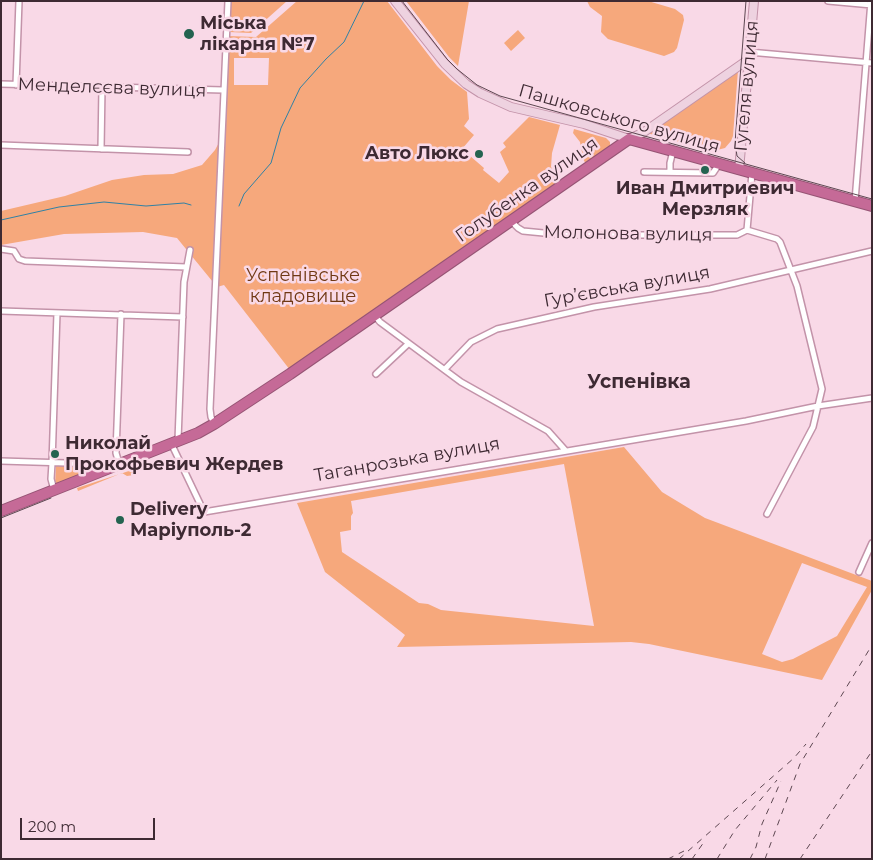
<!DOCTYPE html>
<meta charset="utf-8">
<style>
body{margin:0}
#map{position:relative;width:873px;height:860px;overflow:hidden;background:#f9d9e7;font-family:Montserrat,sans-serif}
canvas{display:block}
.frame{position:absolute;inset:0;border:2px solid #3e2a33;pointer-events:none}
.scale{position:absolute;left:20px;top:818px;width:135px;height:22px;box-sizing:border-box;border:2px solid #3e2a33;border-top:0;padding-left:6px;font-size:15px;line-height:18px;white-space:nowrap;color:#3e2a33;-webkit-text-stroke:4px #f9d9e7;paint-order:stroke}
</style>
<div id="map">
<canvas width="873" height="860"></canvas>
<div class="frame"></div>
<div class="scale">200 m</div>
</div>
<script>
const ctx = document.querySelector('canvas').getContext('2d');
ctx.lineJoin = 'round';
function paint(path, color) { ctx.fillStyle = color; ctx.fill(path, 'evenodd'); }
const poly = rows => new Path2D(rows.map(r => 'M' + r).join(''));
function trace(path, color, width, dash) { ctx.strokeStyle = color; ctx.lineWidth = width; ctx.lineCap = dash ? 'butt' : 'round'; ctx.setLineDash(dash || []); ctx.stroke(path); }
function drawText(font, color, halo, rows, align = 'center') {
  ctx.font = font + ' Montserrat,sans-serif'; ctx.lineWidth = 5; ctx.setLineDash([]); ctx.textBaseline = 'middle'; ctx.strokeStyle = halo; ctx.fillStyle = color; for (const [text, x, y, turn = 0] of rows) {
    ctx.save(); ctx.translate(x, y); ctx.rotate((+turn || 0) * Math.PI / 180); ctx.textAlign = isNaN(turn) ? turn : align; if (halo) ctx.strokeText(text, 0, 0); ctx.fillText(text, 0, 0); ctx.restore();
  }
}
const green = poly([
 [231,1,287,1,251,33,229,32],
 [297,1,387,1,437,66,451,80,467,92,469,119,464,126,474,135,462,149,484,168,483,170,499,183,509,172,500,152,506,147,503,143,529,117,560,125,552,153,551,167,561,181,290,370,224,285,217,287,177,238,143,232,64,234,1,245,1,211,65,196,112,180,144,175,173,174,202,165,215,150,222,137,228,36,256,37],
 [234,58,269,58,268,85,234,85],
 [406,1,469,1,458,66,449,57],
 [587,1,648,1,675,9,683,15,684,20,677,48,674,52,664,56,608,39,601,32,602,16,590,7],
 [518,30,525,38,511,51,504,43],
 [738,70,733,136,731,141,725,148,713,151,647,133],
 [574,129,606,138,610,142,610,147,586,164,583,159,580,142,573,133],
 [624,447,662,492,705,518,872,581,872,590,822,680,649,644,631,642,397,647,405,635,325,572,297,503],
 [564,464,594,626,441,610,428,604,419,603,342,552,340,532,351,530,351,516,353,513,351,501],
 [802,563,867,587,837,636,793,659,782,662,762,654],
 [56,465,96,467,97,468,55,485],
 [135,469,134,475,127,476,122,473,78,491,77,488]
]);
const stream = poly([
 [239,206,244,194,271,163,281,128,300,88,326,59,344,42,364,1],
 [1,220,59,207,104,202,146,206,184,203,191,205]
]);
const street = poly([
 [828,1,872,5],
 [749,52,872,63],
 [1,84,223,90],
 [16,85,19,1],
 [1,145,188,152],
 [101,149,102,87],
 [644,172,713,173,719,164],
 [670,172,670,163,673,151],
 [855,201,871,1],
 [511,221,518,228,523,231,564,235,737,235,747,230],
 [747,230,777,239,780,242,797,286,822,389,813,427,767,514],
 [747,230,752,173],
 [1,249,14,251,19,259,25,261,186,267],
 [1,311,183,317],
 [374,315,380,322,461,382,548,431,565,450],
 [445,369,471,342,497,329,594,307,710,289,872,251],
 [376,374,408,344],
 [214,424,211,417,210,409,228,1],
 [178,440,184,282,190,250],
 [171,443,204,512,746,421,818,406,872,398],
 [1,461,99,464,111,466],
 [119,463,116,453,121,314],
 [54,490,51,479,52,463,57,313],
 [859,572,872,543]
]);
const secondary = poly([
 [395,1,445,64,466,84,480,93,511,107,584,124,629,139,644,132,749,59],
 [739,170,754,1]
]);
const highway = poly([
 [1,511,198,433,214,424,290,374,629,139,872,206]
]);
const tram = poly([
 [402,1,447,59,457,69,477,85,500,96,872,199],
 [745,163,737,156,735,143,746,1],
 [1,518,51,498]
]);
const rail = poly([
 [668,859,684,851],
 [679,859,794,758,806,744],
 [692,859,704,842],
 [717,859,735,830,777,780],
 [750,859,756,847,762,824,781,781],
 [765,859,800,764,872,645],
 [800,859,872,751],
 [871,859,872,858]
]);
const markers = [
 [189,34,6,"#246350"],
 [479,154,5,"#246350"],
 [705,170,5,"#246350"],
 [55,454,5,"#246350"],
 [120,520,5,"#246350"]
];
const poiNames = [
 ["Міська",200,24],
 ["лікарня №7",200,45],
 ["Авто Люкс",469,154,"right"],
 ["Иван Дмитриевич",705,189,"center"],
 ["Мерзляк",705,210,"center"],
 ["Николай",65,444],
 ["Прокофьевич Жердев",65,465],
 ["Delivery",130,510],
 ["Марiуполь-2",130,531]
];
const streetNames = [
 ["Гугеля вулиця",747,86,-85],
 ["Менделєєва вулиця",112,88,2],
 ["Пашковського вулиця",619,119,16],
 ["Голубенка вулиця",527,190,-35],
 ["Молонова вулиця",628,234,1],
 ["Гур’євська вулиця",627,287,-10],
 ["Таганрозька вулиця",407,460,-10]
];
const parkNames = [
 ["Успенівське",303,276],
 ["кладовище",303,297]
];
const neighbourhoodNames = [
 ["Успенівка",639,382]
];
paint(green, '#f6a87c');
trace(stream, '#3081a5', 1);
trace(street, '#c393a9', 8);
trace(secondary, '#c393a9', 10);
trace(highway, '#965474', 12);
trace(street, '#fff', 5);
trace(secondary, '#eed2e0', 8);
trace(highway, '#c56a97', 10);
trace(tram, '#5d4751', 1);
trace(rail, '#5d4751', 1, [6, 6]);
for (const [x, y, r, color] of markers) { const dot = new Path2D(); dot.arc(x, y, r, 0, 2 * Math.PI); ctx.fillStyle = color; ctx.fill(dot); trace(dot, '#f9d9e7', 2); }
drawText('bold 18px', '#3e2a33', '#f9d9e7', poiNames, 'left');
drawText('18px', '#3e2a33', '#f9d9e7', streetNames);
drawText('18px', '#703813', '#f9d9e7', parkNames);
drawText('bold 19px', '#3e2a33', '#f9d9e7', neighbourhoodNames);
</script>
